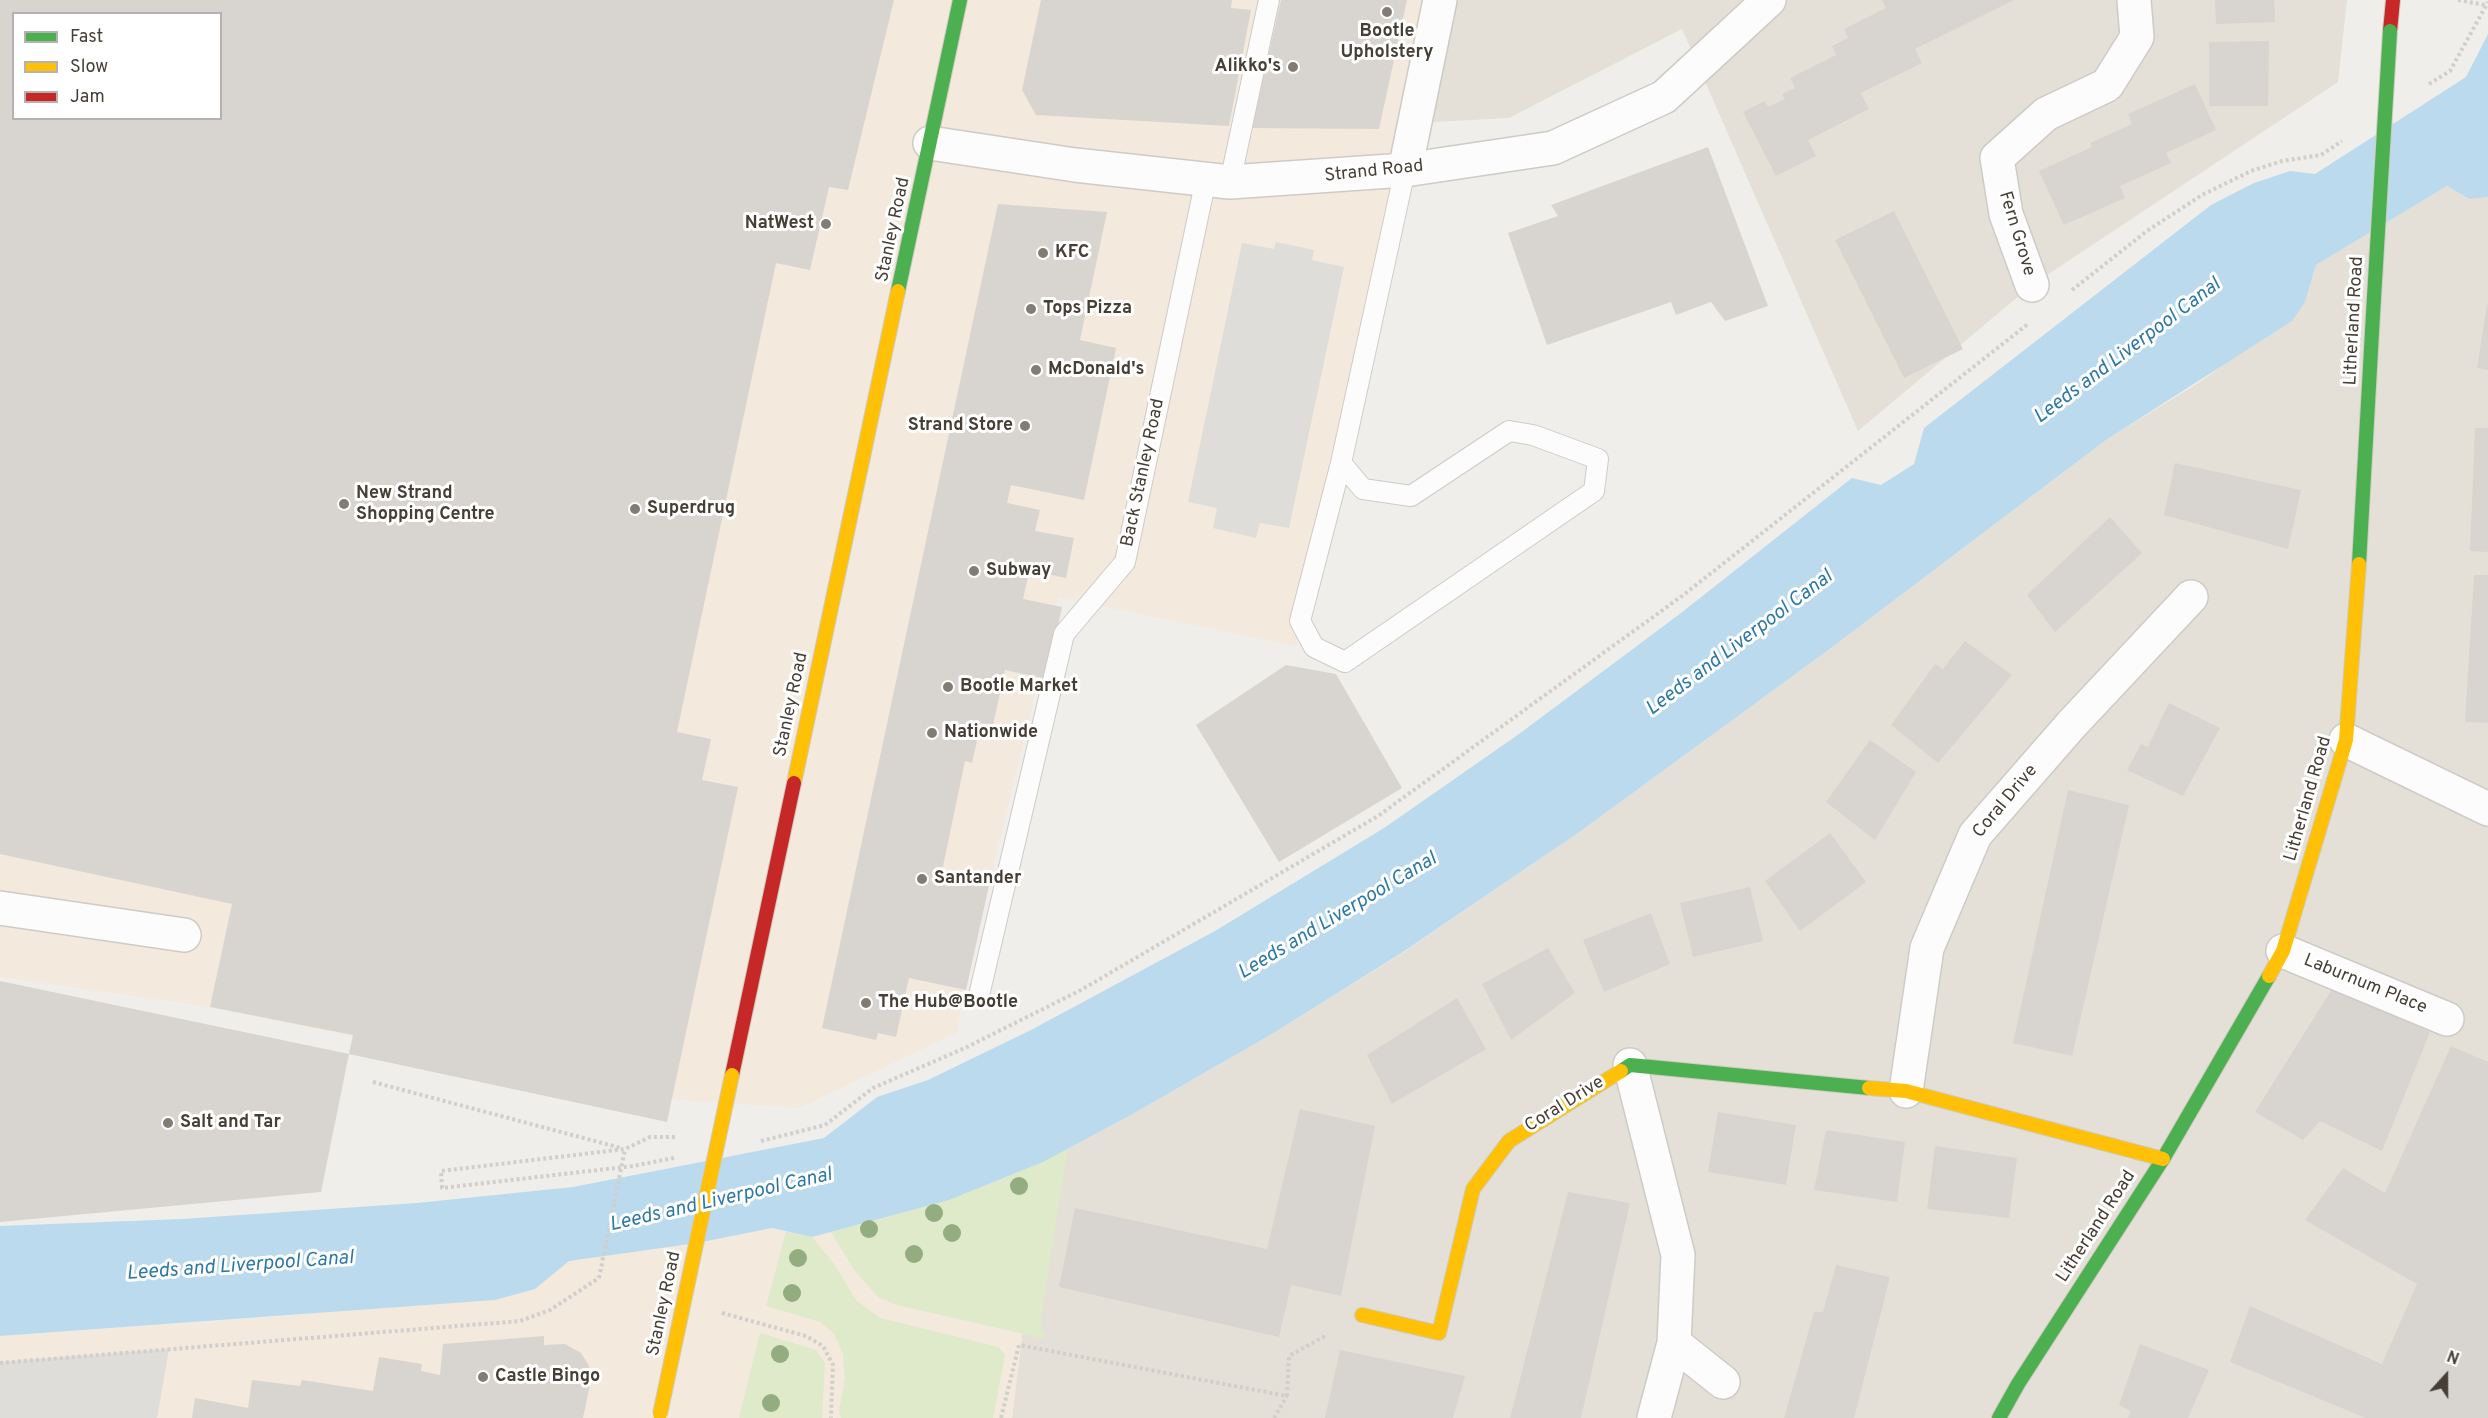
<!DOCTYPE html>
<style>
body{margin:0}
#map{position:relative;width:2488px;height:1418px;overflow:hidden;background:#f0eeea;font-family:Overpass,sans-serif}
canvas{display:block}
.legend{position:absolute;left:12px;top:12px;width:210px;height:108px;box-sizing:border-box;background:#fff;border:2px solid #b5b2af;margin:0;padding:8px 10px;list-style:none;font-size:18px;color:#463f36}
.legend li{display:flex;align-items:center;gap:12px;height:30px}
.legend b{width:30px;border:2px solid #b5b2af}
.north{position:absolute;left:2416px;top:1346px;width:60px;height:60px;-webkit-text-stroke:4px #fff;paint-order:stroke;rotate:21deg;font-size:16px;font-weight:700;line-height:24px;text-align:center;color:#463f36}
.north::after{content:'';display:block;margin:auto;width:21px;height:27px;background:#463f36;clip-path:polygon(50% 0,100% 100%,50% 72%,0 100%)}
</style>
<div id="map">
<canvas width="2488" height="1418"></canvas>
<ul class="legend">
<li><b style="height:8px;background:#4caf50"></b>Fast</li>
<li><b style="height:8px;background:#ffc107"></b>Slow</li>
<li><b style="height:8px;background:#c62828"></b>Jam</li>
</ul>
<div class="north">N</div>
</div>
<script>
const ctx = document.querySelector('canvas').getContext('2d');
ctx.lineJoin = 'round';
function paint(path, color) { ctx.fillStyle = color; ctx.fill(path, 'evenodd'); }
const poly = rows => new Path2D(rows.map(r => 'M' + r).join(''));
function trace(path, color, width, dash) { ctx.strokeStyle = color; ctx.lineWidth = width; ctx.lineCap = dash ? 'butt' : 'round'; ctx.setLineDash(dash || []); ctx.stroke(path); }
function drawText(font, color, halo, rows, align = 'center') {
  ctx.font = font + ' Overpass,sans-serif'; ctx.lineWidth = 6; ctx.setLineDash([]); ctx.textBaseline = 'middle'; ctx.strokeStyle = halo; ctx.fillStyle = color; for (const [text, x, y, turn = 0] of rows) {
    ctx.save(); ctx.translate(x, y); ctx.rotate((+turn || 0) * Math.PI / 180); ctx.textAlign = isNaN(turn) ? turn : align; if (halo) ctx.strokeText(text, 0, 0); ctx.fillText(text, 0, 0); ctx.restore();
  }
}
const residential = poly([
 [1440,0,2347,0,2338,82,2032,285,1858,431,1682,29,1509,118,1415,123],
 [2447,186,2469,199,2488,197,2488,1418,1012,1418,1043,1162,1131,1115,1272,1034,1404,952,1578,833,1827,651,2106,440,2203,380,2305,302,2316,265]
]);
const commercial = poly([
 [0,0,1440,0,1415,123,1296,646,1058,597,990,881,956,1033,799,1108,651,1098,210,1007,0,977],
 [14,14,220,14,220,118,14,118],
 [1043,1162,1012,1418,0,1418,0,1336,287,1316,535,1289,569,1261,697,1243,772,1228,786,1232]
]);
const green = poly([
 [1068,1148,1040,1323,1046,1339,897,1305,878,1297,855,1271,831,1232,949,1200,1043,1162],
 [786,1232,812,1237,834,1264,856,1300,880,1318,998,1347,1005,1355,993,1418,841,1418,839,1411,845,1378,843,1354,834,1334,821,1322,766,1306],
 [760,1333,816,1350,825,1363,822,1418,739,1418]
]);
const parking = poly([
 [1276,242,1314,250,1312,260,1344,267,1289,528,1260,523,1256,538,1213,528,1217,508,1188,502,1242,243,1274,249],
 [169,1349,157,1418,0,1418,0,1362]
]);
const water = poly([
 [2488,34,2488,197,2469,199,2447,186,2316,265,2305,302,2292,321,2106,440,1827,651,1578,833,1403,952,1272,1034,1131,1115,1043,1162,949,1200,812,1237,772,1228,697,1243,569,1261,535,1289,495,1300,0,1336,0,1226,182,1219,417,1203,573,1187,824,1138,877,1097,928,1080,1031,1030,1215,931,1384,828,1519,734,1681,613,1852,478,1881,485,1914,464,1924,428,2211,205,2254,183,2290,171,2315,174,2466,77]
]);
const building = poly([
 [0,0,894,0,848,190,829,187,810,270,776,263,677,732,711,739,702,780,738,787,667,1122,349,1054,353,1035,210,1007,232,904,0,854],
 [14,14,220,14,220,118,14,118],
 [1041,0,1232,0,1231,8,1251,10,1229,126,1036,115,1022,90],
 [1281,0,1407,0,1379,129,1252,128],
 [1882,0,2014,0,1915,49,1922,63,1861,93,1869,109,1808,140,1816,156,1776,176,1743,112,1765,101,1768,107,1785,99,1782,94,1795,88,1790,78,1836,55,1832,46,1848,38,1844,29,1886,8],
 [2215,0,2274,0,2275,22,2216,24],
 [2269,41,2268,106,2209,106,2209,42],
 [2195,84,2216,130,2166,153,2171,163,2120,186,2125,198,2064,225,2039,171,2092,147,2090,143,2132,124,2128,114],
 [1708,147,1768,306,1725,321,1711,302,1676,315,1671,302,1547,345,1508,233,1558,216,1551,205],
 [998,204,1107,212,1080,340,1116,348,1084,500,1011,485,1007,503,1040,510,1035,531,1074,538,1066,578,998,564,996,570,1028,577,1023,599,1062,607,1047,679,1005,670,993,725,981,723,972,763,965,761,942,871,990,881,966,990,909,978,896,1037,878,1033,876,1040,822,1028],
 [1894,211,1963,349,1904,378,1835,240],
 [2487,305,2488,305,2488,370,2477,368],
 [2475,428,2488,428,2488,552,2470,551],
 [2175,463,2301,490,2288,549,2164,515],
 [2110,517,2142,553,2055,632,2027,595],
 [2474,575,2488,575,2488,723,2465,722],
 [1965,641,2012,675,1938,763,1891,725,1935,664,1943,669],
 [1286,665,1336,674,1402,788,1279,862,1196,725],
 [2169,703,2220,728,2183,796,2127,770,2141,744,2148,747],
 [1870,740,1916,772,1875,840,1826,802],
 [2068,790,2129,805,2072,1056,2013,1043],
 [1830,833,1866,882,1800,931,1765,881],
 [1750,887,1763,941,1693,957,1680,903],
 [1651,913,1670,964,1604,992,1583,940],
 [1548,948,1575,993,1511,1040,1482,984],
 [0,981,349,1054,321,1192,0,1222],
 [2332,989,2430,1032,2382,1151,2320,1121,2303,1140,2255,1112],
 [1457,998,1486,1049,1392,1104,1367,1055],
 [2451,1046,2488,1062,2488,1418,2366,1418,2230,1362,2250,1306,2382,1364,2417,1284,2305,1220,2343,1168,2385,1193],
 [1300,1109,1375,1126,1341,1296,1291,1285,1279,1337,1059,1287,1075,1208,1267,1249],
 [1718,1112,1796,1125,1786,1185,1708,1172],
 [1826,1130,1905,1142,1897,1202,1814,1190],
 [1935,1146,2017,1158,2009,1218,1927,1209],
 [1568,1192,1630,1203,1581,1418,1510,1418],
 [1836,1265,1890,1277,1854,1418,1784,1418,1814,1312,1823,1312],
 [544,1336,544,1345,565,1344,581,1353,588,1364,592,1375,583,1418,192,1418,195,1398,248,1408,252,1380,300,1386,302,1380,373,1391,379,1357,422,1364,421,1371,440,1375,443,1344],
 [2140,1344,2209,1370,2188,1418,2128,1418,2130,1411,2119,1405],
 [1340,1350,1465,1376,1453,1418,1325,1418]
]);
const path = poly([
 [2458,0,2485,5],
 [2429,84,2450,71,2488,2],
 [2072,290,2147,231,2202,195,2251,171,2282,161,2321,155,2342,141],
 [373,1082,621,1148],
 [761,1141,825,1125,873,1088,965,1048,1081,990,1378,816,1682,596,2028,324],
 [674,1158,633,1166,442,1188,441,1171,625,1149,650,1137,677,1137],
 [722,1313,806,1336,823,1346,833,1365,831,1418],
 [0,1363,520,1321,550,1310,599,1278],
 [1001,1418,1019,1345,1287,1396,1289,1356,1327,1335],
 [1274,1418,1287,1396]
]);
const lane = poly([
 [1230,182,1269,0],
 [1341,463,1363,489,1411,496,1509,431,1533,435,1598,459,1594,491,1345,662,1314,647,1300,621,1341,463,1405,170],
 [980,991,1064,634,1125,562,1206,179]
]);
const street = poly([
 [930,143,1075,165,1230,182,1405,170,1553,148,1664,97,1769,0],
 [1405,170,1440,0],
 [2032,285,2006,214,1997,158,2046,114,2107,85,2137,37,2134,0],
 [2346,740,2488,809],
 [0,908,184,935],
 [2283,951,2447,1019],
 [1630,1065,1678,1255,1674,1343,1654,1418],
 [1906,1091,1927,948,1975,835,2071,725,2191,597],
 [1674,1343,1723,1382]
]);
const fast = poly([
 [898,291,960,0],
 [2359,564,2373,314],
 [1621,1071,1630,1065,1869,1088],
 [1999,1418,2018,1384,2163,1159,2269,976]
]);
const slow = poly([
 [794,783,898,291],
 [2269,976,2283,951,2346,740,2359,564],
 [1869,1088,1906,1091,2163,1159],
 [1362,1315,1439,1333,1473,1189,1509,1141,1621,1071]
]);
const jam = poly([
 [2390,31,2393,0],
 [732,1075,794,783]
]);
const pathBridge = poly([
 [599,1278,625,1149]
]);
const fastBridge = poly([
 [2373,314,2390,31]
]);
const slowBridge = poly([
 [660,1414,732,1075]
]);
const trees = [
 [1019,1186],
 [934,1213],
 [869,1229],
 [952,1233],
 [914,1254],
 [798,1258],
 [792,1293],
 [780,1354],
 [771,1403]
];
const markers = [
 [1387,12,6,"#827c75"],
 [1293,67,6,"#827c75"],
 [826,224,6,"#827c75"],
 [1043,253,6,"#827c75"],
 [1031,309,6,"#827c75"],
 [1036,370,6,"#827c75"],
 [1025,426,6,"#827c75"],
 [344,504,6,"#827c75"],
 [635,509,6,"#827c75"],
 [974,571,6,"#827c75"],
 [948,687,6,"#827c75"],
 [932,733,6,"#827c75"],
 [922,879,6,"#827c75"],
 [866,1003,6,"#827c75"],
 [168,1123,6,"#827c75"],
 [483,1377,6,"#827c75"]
];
const poiNames = [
 ["Bootle",1387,32,"center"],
 ["Upholstery",1387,53,"center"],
 ["Alikko's",1281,67,"right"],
 ["NatWest",814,224,"right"],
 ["KFC",1055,253],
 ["Tops Pizza",1043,309],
 ["McDonald's",1048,370],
 ["Strand Store",1013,426,"right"],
 ["New Strand",356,494],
 ["Shopping Centre",356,515],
 ["Superdrug",647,509],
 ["Subway",986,571],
 ["Bootle Market",960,687],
 ["Nationwide",944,733],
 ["Santander",934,879],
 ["The Hub@Bootle",878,1003],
 ["Salt and Tar",180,1123],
 ["Castle Bingo",495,1377]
];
const streetNames = [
 ["Strand Road",1374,172,-6],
 ["Stanley Road",894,230,-78],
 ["Fern Grove",2016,234,73],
 ["Litherland Road",2355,321,-87],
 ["Back Stanley Road",1144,473,-78],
 ["Stanley Road",792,705,-78],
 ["Litherland Road",2309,799,-74],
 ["Coral Drive",2006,802,-50],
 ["Laburnum Place",2365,985,22],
 ["Coral Drive",1565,1105,-32],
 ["Litherland Road",2097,1227,-57],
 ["Stanley Road",665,1304,-78]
];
const waterNames = [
 ["Leeds and Liverpool Canal",2128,352,-37],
 ["Leeds and Liverpool Canal",1740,644,-37],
 ["Leeds and Liverpool Canal",1338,917,-31],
 ["Leeds and Liverpool Canal",721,1201,-13],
 ["Leeds and Liverpool Canal",240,1267,-4]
];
paint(residential, '#e4e0d7');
paint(commercial, '#f3e9dd');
paint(green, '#deeaca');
paint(parking, '#dfddda');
paint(water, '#bbdaee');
paint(building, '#d8d5d1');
trace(lane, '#cecbc7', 22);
trace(street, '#cecbc7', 36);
trace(fast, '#cfcbc1', 16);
trace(slow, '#cfcbc1', 16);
trace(jam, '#cfcbc1', 16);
trace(path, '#d1cecb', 4, [3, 3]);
trace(lane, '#fdfcfc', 20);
trace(street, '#fdfcfc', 33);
trace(fast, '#4caf50', 14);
trace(slow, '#ffc107', 14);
trace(jam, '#c62828', 14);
trace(fastBridge, '#cfcbc1', 16, []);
trace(slowBridge, '#cfcbc1', 16, []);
trace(pathBridge, '#d1cecb', 4, [3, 3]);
trace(fastBridge, '#4caf50', 14);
trace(slowBridge, '#ffc107', 14);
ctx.fillStyle = '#94ad80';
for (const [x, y] of trees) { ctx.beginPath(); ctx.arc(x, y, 9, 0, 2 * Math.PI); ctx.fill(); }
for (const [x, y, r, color] of markers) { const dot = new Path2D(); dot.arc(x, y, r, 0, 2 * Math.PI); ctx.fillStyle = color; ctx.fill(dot); trace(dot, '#fff', 2); }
drawText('bold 18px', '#463f36', '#fff', poiNames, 'left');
drawText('18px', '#463f36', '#fff', streetNames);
drawText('italic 20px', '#2e79a8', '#fff', waterNames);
</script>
